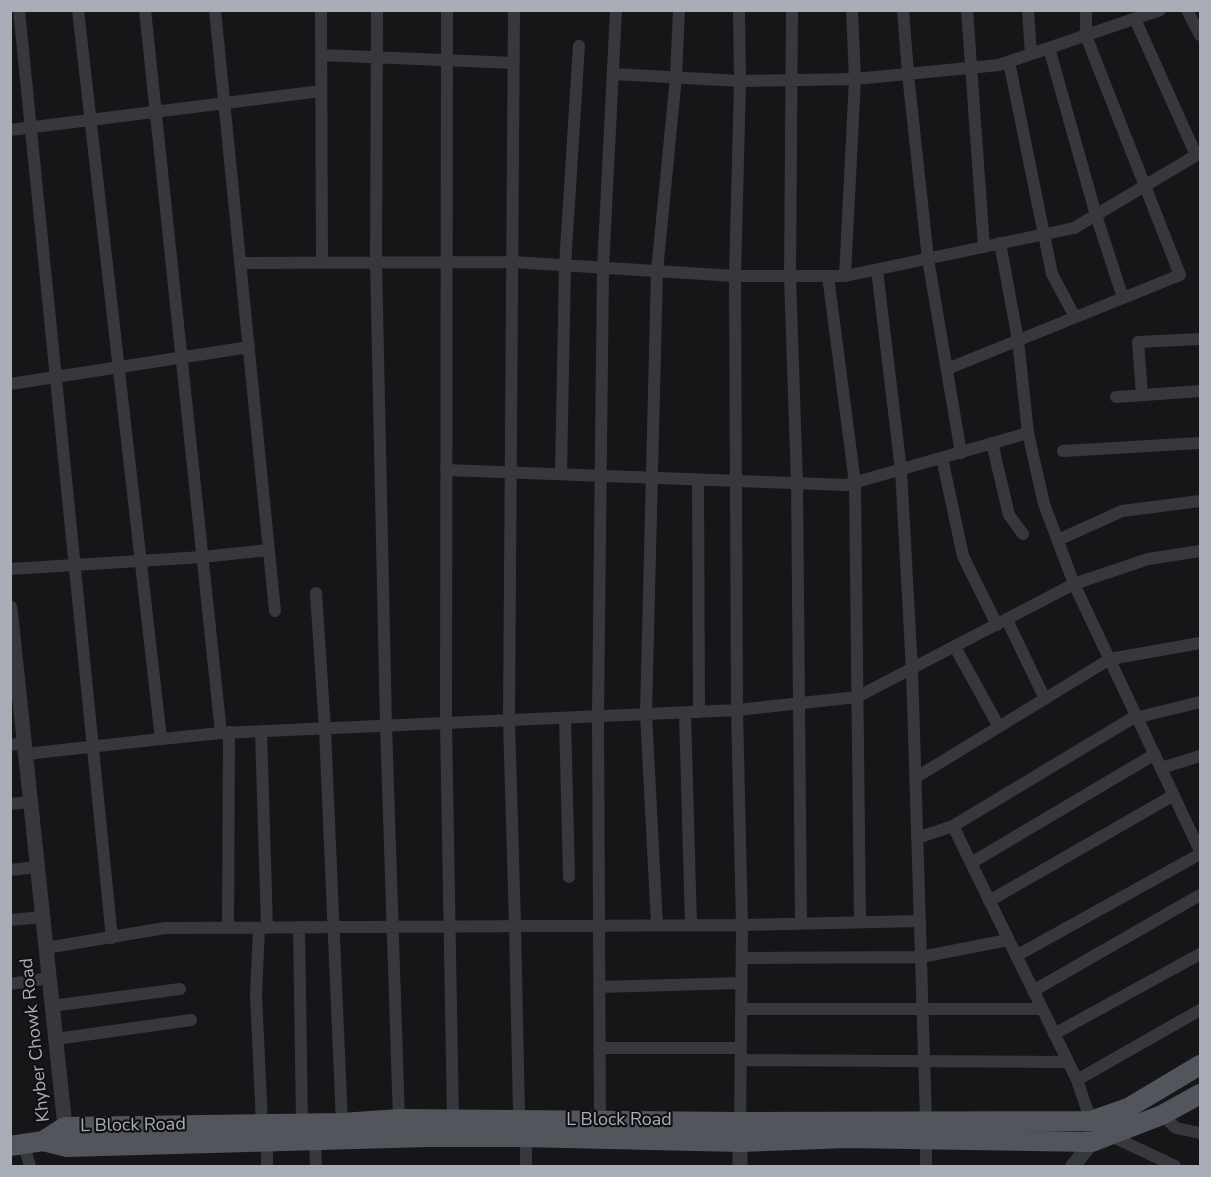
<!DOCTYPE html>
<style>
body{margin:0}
#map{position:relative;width:1211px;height:1177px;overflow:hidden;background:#161618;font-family:"Nunito Sans",sans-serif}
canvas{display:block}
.frame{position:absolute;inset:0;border:12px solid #a8adb8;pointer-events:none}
</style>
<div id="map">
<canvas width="1211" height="1177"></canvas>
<div class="frame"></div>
</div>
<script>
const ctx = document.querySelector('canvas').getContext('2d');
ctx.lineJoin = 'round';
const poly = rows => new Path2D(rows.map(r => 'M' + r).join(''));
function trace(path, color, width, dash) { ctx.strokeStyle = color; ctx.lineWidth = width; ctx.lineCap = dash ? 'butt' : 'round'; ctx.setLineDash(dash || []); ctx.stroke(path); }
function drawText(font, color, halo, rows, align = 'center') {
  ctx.font = font + ' "Nunito Sans",sans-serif'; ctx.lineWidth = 4.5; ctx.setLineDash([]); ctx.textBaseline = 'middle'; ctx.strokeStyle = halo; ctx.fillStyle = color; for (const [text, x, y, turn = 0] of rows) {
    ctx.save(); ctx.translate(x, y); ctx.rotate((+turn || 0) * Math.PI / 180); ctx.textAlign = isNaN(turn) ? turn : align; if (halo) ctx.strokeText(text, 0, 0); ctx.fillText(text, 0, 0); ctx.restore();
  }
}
const minor = poly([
 [19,10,112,938],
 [78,10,161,739,221,733,737,710,857,697,1074,584,1148,559,1200,551],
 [145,10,221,733],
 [215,10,275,611],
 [321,10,322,263],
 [377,10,376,262,386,726,399,1119],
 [447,10,446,724,453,1120],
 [514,10,509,720,515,925,519,1114,526,1149,526,1166],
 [739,10,740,81,735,276,737,710,742,925,740,1128],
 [792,10,790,276,797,483,801,923],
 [903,10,908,74,928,259,961,453],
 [967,10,984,247],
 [1028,10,1031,54],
 [1187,10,1200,35],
 [1135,19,1196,155],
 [1049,48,1096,215,1123,298],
 [321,55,514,63],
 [1009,62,1052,274,1075,317],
 [614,74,740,81,855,79,999,65,1160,10],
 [10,130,321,91],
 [1000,243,1018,340,1028,433,1044,504,1074,584,1200,851],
 [240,263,512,262,735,276,845,276,1074,228,1200,153],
 [877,270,901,470,912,670,926,1120],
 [828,276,855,483,860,922],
 [845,276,855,79,852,10],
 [947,369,1180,275,1086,36,1086,10],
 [10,384,249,347],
 [1142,395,1138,342,1200,339],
 [1116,397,1200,391],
 [992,443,1009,515,1023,534],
 [1063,451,1200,443],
 [942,458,963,556,997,625],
 [446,470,846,485,1028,433],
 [561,474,565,265,579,46],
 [698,480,699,712],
 [1058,540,1122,511,1200,501],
 [10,569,202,557,269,550],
 [316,593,325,729,342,1123],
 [1007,620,1045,699],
 [955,647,999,727],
 [685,713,691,925],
 [565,718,569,877],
 [261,731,267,928],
 [10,745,25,743],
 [26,754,161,739],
 [1161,768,1200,756],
 [915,778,1110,659,1200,643],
 [10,804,31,802],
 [953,826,1077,1080,1091,1121],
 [917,838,953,826,1131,719,1200,702],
 [971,863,1155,754],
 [10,870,38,867],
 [989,901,1174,795],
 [10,920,43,917],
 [657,925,646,714,657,271,676,77,679,10],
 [299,927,302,1123],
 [228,928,229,732],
 [259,928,256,995,262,1124],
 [46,948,165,928,742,925,920,921],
 [1016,956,1200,854],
 [742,958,921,957,1008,940],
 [10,984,49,978],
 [599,987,742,983],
 [1033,991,1200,895],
 [52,1006,180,989],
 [741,1009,1042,1009],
 [1054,1034,1200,954],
 [56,1039,191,1020],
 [599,1048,741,1048],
 [741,1060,1068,1062],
 [1077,1080,1200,1010],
 [1162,1115,1176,1128,1200,1133],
 [600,1121,598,716,603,268,616,10],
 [1109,1135,1175,1166],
 [315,1142,316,1166],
 [24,1145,30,1166],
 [267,1166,267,1142],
 [926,1166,926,1140]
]);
const tertiary = poly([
 [10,608,66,1136],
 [740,1166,740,1142],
 [1073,1166,1092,1142,1091,1121]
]);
const primary = poly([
 [43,1141,67,1147,428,1137,522,1137,740,1142,848,1138,1092,1142,1162,1115,1200,1094],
 [10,1146,43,1141,65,1127,342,1123,399,1119,740,1122,1091,1121,1128,1108,1200,1065]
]);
const streetNames = [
 ["Khyber Chowk Road",36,1040,-96],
 ["L Block Road",619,1121],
 ["L Block Road",133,1126,-1]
];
trace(minor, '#37383d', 12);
trace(tertiary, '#37383d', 15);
trace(primary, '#53555c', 20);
drawText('18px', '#a8adb8', '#111113', streetNames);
</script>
